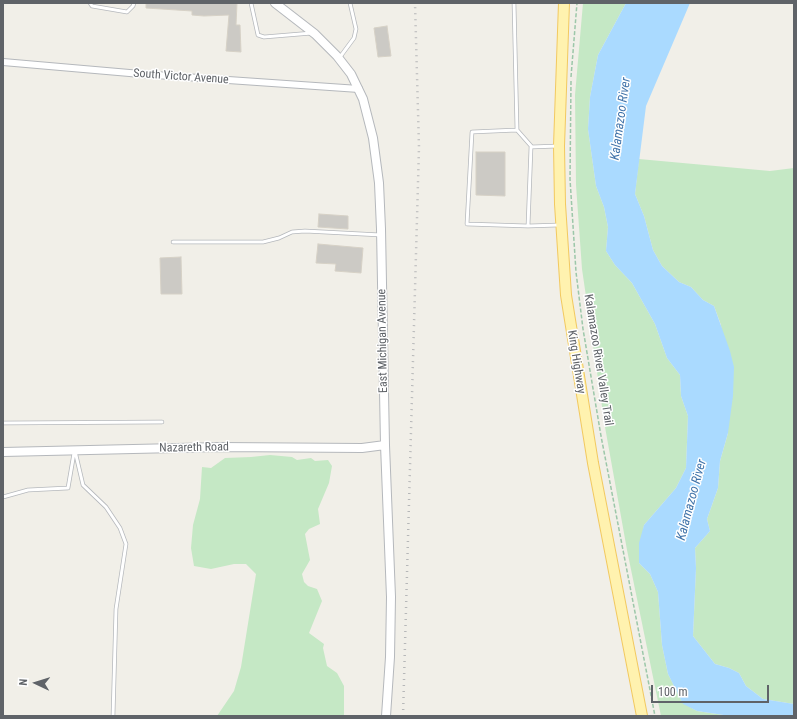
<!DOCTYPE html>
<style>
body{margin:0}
#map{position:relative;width:797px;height:719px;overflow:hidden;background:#f1efe8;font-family:"Roboto Condensed",sans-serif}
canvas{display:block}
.frame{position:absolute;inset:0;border:4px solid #5f6368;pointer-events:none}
.north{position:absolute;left:16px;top:663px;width:40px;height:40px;-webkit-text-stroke:3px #fff;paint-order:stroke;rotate:274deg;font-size:11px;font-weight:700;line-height:16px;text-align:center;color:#5f6368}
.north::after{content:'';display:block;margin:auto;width:14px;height:18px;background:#5f6368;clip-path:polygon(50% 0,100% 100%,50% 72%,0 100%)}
.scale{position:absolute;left:651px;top:685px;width:118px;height:18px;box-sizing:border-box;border:2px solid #5f6368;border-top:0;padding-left:5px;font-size:12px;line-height:14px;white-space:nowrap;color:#5f6368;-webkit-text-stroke:3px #fff;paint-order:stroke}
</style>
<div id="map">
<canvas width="797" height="719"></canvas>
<div class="frame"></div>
<div class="north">N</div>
<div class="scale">100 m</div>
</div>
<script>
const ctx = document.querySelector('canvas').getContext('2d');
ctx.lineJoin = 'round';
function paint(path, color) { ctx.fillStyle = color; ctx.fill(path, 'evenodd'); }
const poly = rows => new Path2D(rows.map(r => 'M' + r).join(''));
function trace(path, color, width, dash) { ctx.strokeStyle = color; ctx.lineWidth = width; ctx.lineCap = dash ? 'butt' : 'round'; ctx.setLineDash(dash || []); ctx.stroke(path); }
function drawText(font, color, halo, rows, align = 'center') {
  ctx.font = font + ' "Roboto Condensed",sans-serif'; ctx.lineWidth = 3; ctx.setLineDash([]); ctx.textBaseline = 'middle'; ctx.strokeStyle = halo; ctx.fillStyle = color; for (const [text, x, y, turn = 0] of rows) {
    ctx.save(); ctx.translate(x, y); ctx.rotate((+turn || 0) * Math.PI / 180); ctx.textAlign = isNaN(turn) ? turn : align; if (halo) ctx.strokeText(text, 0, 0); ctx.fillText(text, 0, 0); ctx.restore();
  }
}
const green = poly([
 [583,3,626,3,598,55,590,97,588,129,596,186,604,207,608,227,606,251,615,265,632,283,655,324,667,358,680,375,681,396,688,416,686,468,676,488,644,525,639,563,650,574,658,592,662,645,668,674,683,703,697,711,730,716,661,716,627,550,605,427,582,269,576,185,575,95],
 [639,159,770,171,794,168,794,704,763,699,746,686,739,673,729,668,715,664,693,636,696,568,695,548,710,531,707,519,718,488,720,461,728,433,721,325,714,306,703,300,691,287,679,282,662,266,653,250,644,216,635,194],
 [270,455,292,457,297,460,311,458,315,461,328,460,332,466,329,483,318,509,320,524,309,529,305,534,310,560,302,574,304,582,308,586,317,589,322,601,309,633,324,644,323,648,327,666,337,673,344,686,344,716,217,716,234,691,241,667,256,574,246,564,234,564,211,569,194,566,191,548,193,525,200,499,202,467,211,468,225,458,251,457]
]);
const water = poly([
 [626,3,690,3,646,106,635,194,644,216,653,250,662,266,679,282,691,287,703,300,714,306,730,351,734,367,733,396,728,433,720,461,718,488,707,519,710,531,695,548,696,568,693,636,715,664,729,668,739,673,746,686,763,699,794,704,794,716,730,716,697,711,683,704,668,674,662,645,658,592,650,574,639,563,639,543,644,525,676,488,686,468,688,416,681,396,680,375,667,358,655,324,632,283,615,265,606,251,608,227,604,207,596,186,588,129,590,97,598,55]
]);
const building = poly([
 [146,3,237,3,236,25,240,25,241,52,226,51,229,15,204,16,192,15,192,11,146,8,146,3],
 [387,26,391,56,378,57,374,28,387,26],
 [476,152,505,152,505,196,476,195,476,152],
 [319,214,348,216,348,229,318,227,319,214],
 [318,244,363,248,361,273,335,271,336,264,316,263,318,244],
 [181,257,182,294,161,294,160,258,181,257]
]);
const path = poly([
 [571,77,577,3],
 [571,81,570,179,576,272,583,329,601,436,655,716]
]);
const service = poly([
 [90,3,92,6,127,12,133,6,134,3],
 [251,3,258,35,264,37,312,33],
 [514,3,517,130,472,132,467,224,528,226],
 [340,57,354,38,356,29,350,3],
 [517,130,532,147],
 [558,146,531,147,528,226,559,225],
 [173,242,263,242,279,238,292,232,305,231,381,235],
 [3,423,162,422],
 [75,451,83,485,106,507,120,528,126,544,116,609,113,716],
 [3,497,28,490,68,488,74,453]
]);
const minor = poly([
 [3,62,141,74,359,89]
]);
const tertiary = poly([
 [275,3,315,34,337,56,351,74,363,99,373,138,379,183,381,229,385,445,391,597,390,657,386,716],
 [3,452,220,447,362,448,385,445]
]);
const primary = poly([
 [564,3,559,146,560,204,566,295,593,463,642,716]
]);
const rail = poly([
 [403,716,419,147,415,3]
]);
const streetNames = [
 ["South Victor Avenue",181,77,4],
 ["East Michigan Avenue",383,341,-91],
 ["Kalamazoo River Valley Trail",598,360,81],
 ["King Highway",576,362,81],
 ["Nazareth Road",194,448,-1]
];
const waterNames = [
 ["Kalamazoo River",621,119,-82],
 ["Kalamazoo River",692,500,-75]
];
paint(green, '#c5e8c5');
paint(water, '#aadaff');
paint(building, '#cccac5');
trace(building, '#d6d1c6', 1);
trace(service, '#b5b8bc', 4.5);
trace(minor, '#b5b8bc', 8);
trace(tertiary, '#b5b8bc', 10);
trace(primary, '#f2c960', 12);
trace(path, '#9cc7a9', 1.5, [4, 2]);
trace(service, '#fff', 3);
trace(minor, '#fff', 6);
trace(tertiary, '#fff', 8);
trace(primary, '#fff2af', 10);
trace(rail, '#b6b7b8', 2.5, [1, 5]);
drawText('12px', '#5f6368', '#fff', streetNames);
drawText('italic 13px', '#4174aa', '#fff', waterNames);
</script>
